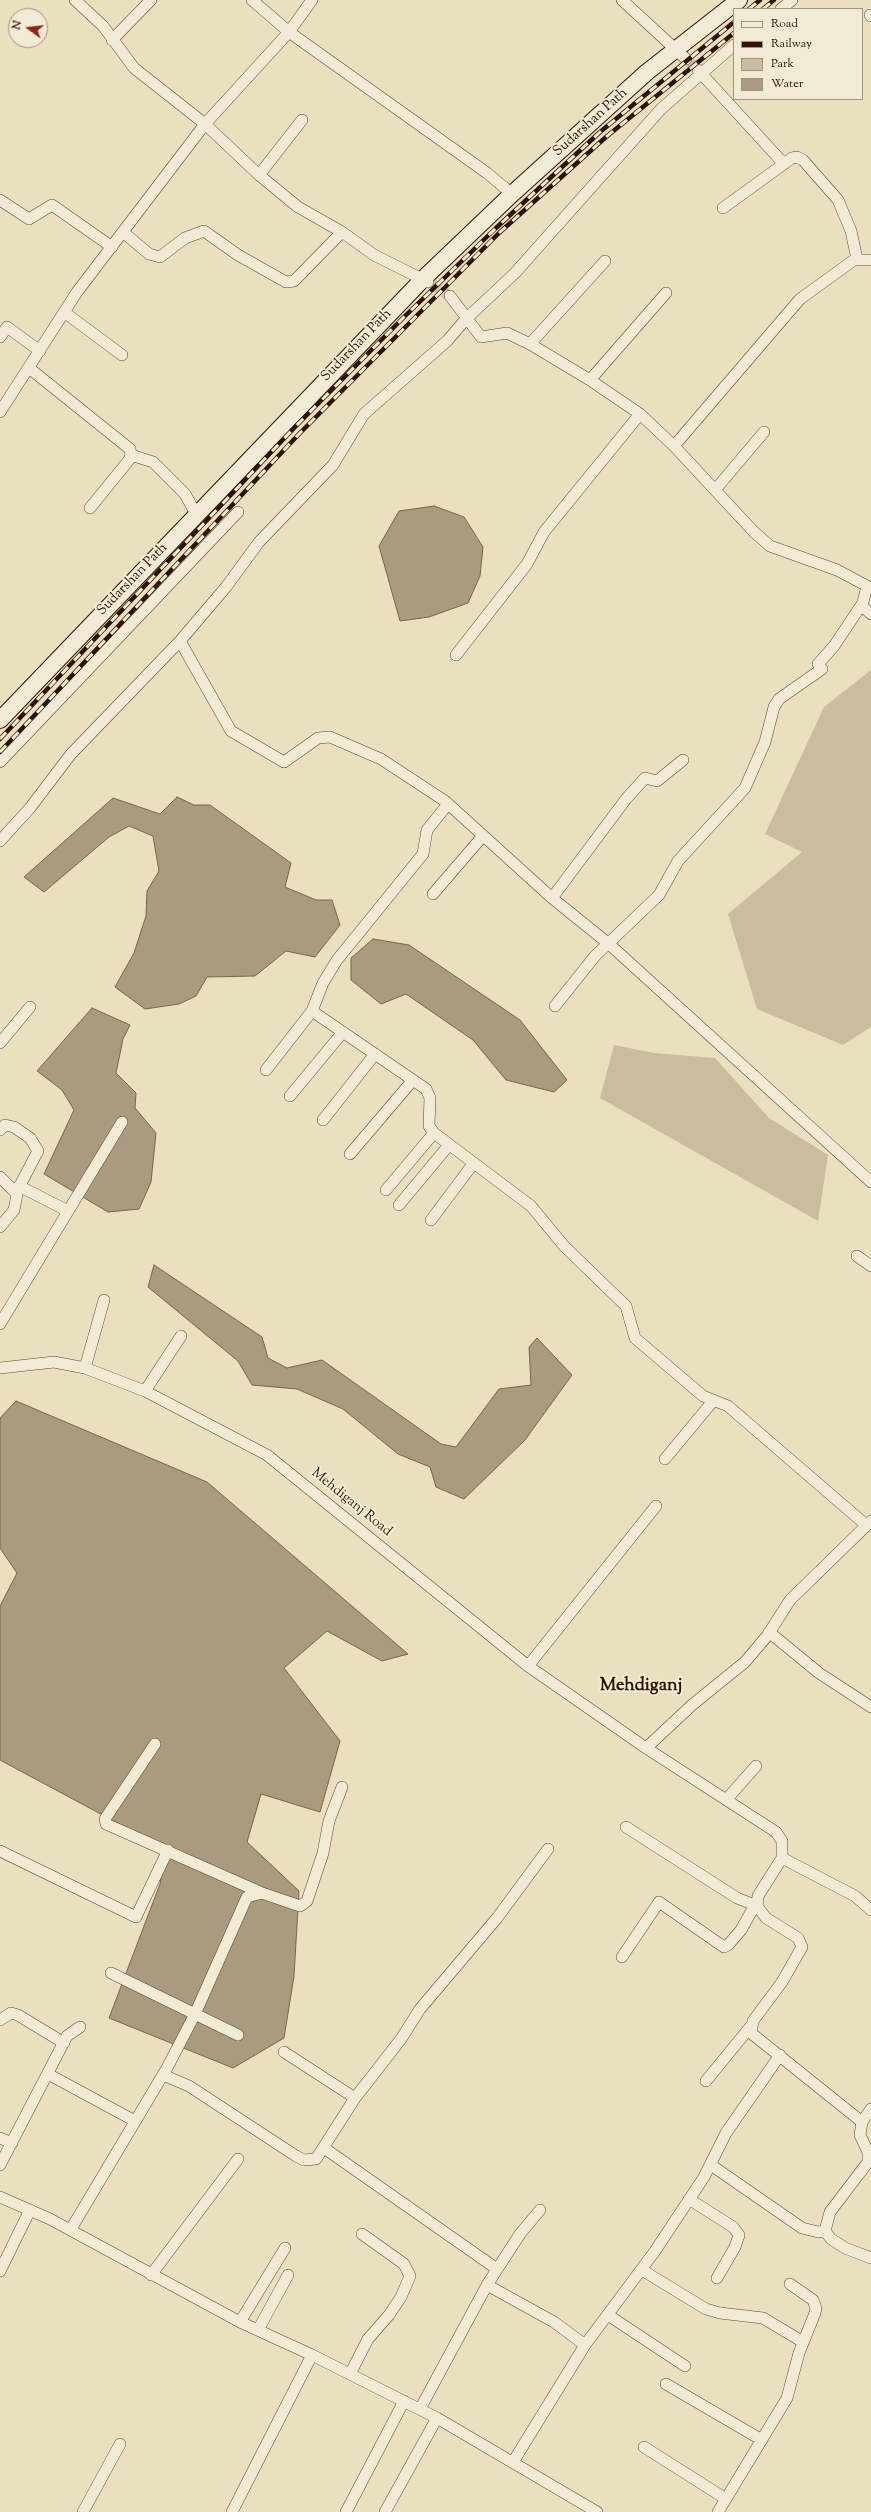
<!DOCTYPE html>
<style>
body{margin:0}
#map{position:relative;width:871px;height:2512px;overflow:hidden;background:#eadfbf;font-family:"Sorts Mill Goudy",serif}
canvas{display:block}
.legend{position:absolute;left:733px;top:8px;width:130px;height:92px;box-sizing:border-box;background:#f1ead5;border:1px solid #a39480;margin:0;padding:5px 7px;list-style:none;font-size:12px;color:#2f1301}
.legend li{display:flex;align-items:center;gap:8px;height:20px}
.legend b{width:20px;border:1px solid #a39480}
.north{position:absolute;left:8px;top:8px;width:40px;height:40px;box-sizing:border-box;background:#f1ead5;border:1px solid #a39480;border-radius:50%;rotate:285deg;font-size:11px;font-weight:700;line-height:16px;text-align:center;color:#2f1301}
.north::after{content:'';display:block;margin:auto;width:14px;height:18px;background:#8f2418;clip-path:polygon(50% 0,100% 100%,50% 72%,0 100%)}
</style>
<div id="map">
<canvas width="871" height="2512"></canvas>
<ul class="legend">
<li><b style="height:5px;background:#f1ead5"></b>Road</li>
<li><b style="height:5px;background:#2f1301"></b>Railway</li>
<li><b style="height:11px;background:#cabc9f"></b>Park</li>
<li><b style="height:11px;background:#aa9a7e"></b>Water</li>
</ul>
<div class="north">N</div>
</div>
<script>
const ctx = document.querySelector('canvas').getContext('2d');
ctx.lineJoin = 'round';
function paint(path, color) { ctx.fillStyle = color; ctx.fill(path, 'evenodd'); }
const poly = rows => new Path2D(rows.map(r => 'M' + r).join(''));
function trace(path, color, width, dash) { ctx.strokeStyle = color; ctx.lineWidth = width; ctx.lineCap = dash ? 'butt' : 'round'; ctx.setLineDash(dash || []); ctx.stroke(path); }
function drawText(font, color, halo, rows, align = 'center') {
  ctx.font = font + ' "Sorts Mill Goudy",serif'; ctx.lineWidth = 4; ctx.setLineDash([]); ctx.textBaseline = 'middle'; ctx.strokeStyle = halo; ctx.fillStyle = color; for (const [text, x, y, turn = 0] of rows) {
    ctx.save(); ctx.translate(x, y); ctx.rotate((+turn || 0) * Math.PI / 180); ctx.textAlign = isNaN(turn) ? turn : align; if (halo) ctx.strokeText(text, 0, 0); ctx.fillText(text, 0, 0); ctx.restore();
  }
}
const green = poly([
 [871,670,871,1027,843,1045,757,1009,728,914,802,852,765,834,824,707],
 [614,1045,654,1053,715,1058,769,1118,828,1155,818,1221,600,1098]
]);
const water = poly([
 [434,506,464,517,483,547,480,576,468,603,429,617,400,621,379,546,399,511,434,506],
 [177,797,194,805,210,805,291,863,285,887,316,900,332,900,340,925,315,957,286,951,255,976,207,977,196,996,179,1004,145,1009,115,987,134,953,146,916,147,891,159,871,153,836,129,826,109,837,44,892,24,877,113,798,160,814,177,797],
 [373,939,409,945,520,1020,567,1080,554,1092,506,1080,473,1040,406,994,381,1004,351,980,351,958,373,939],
 [92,1008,130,1025,123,1039,116,1073,136,1093,135,1108,156,1133,151,1182,139,1209,108,1212,44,1174,74,1110,62,1090,37,1071,92,1008],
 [154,1265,262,1337,268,1358,287,1368,322,1360,441,1444,456,1447,499,1389,531,1385,529,1347,537,1338,572,1375,525,1440,464,1499,436,1487,430,1467,398,1454,343,1409,297,1389,252,1385,238,1361,148,1287,154,1265],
 [16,1401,207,1482,408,1654,382,1661,327,1631,284,1668,340,1741,320,1812,261,1794,247,1842,299,1891,294,1976,284,2038,233,2068,109,2018,160,1884,166,1849,0,1760,0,1606,17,1573,0,1548,0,1418,16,1401]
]);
const minorTunnel = poly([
 [686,59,698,70],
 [430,283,450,296]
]);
const minor = poly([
 [75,0,103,26,134,68,205,124,259,175,298,207,342,232,374,255,428,282],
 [252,0,289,32,487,173,512,194],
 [622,0,686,59],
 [781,9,792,0],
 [870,15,871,16],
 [112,40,151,0],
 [698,70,784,164],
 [259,175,302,120],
 [0,200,29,219,52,205,112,247],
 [723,208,792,158,797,157,803,160,838,200,851,231,857,259],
 [123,232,149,254,160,257,185,238,204,231,238,255,286,282,294,281,342,232],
 [450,296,481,337,507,333,530,344,590,380,640,414,674,446,800,299,854,260,871,260],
 [64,312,122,355],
 [0,337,7,327,40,351],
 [530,344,605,261],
 [29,368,130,449,131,455,129,460,90,508],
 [590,380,666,293],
 [0,412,77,292,205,124,289,32,312,0],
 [674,446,754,532,770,546,837,570,867,586,862,606,871,614],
 [131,455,153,462,185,494,196,514],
 [715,490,764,432],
 [180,641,231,731,284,762,318,738,330,737,381,759,445,801,552,898,609,944,871,1182],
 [456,655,527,564,544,532,640,414],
 [818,664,834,646,862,604],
 [0,762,238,512],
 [0,841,30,808,71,754,180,641,226,587,259,542,333,465,364,414,447,341,466,319,515,273,661,109,734,45],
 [433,894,482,837],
 [552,898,626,799,645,778,657,781,683,760],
 [555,1006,595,956,659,895,678,861,745,788,765,742,774,707,779,699,822,669],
 [312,1011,426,1089,430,1098,429,1126,434,1133,531,1206,564,1246,626,1306,635,1338,703,1396,728,1406,866,1525],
 [0,1043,30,1007],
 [266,1070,312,1011,323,983,337,960,423,854,427,830,448,804],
 [290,1096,343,1032],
 [323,1120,375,1054],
 [0,1130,5,1125,14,1127,30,1138,38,1151,18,1189,14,1210,0,1227],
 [350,1154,413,1080],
 [0,1177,17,1194],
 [19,1186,68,1211],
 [386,1190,434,1133],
 [399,1205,449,1145],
 [431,1220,473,1164],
 [857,1256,871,1266],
 [0,1324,122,1122],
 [0,1368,54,1362,85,1368,145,1391,267,1455,528,1666,646,1748,776,1832,782,1841,782,1858,758,1896,757,1906,766,1918,798,1938,802,1947,782,1982,753,2021,751,2033,862,2122,860,2135,868,2152,868,2162,830,2212,825,2231,831,2239,845,2248,871,2258],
 [85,1368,104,1300],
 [145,1391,181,1336],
 [665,1459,713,1401],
 [769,1632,819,1673,871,1707],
 [528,1666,656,1506],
 [155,1744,105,1819,106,1824,262,1893],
 [646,1748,692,1705,745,1662,767,1636,790,1600,871,1521],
 [726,1800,756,1766],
 [626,1827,737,1898,757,1906],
 [0,1851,136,1917,168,1850],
 [782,1858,855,1896,871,1910],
 [622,1957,659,1902,724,1947,728,1945,741,1930,755,1905],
 [111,1973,238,2035],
 [0,2020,11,2013,18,2015,64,2043],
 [284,2052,355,2098],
 [48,2074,135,2121],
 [163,2075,189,2086,296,2156,304,2160,316,2159,355,2098,401,2039,420,2009,497,1918,548,1849],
 [706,2081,751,2026],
 [862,2122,871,2109],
 [0,2138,12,2143],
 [324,2148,497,2269],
 [0,2165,67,2036,80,2027],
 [711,2165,802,2228,818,2232,825,2231],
 [0,2197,50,2219,240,2322,312,2355,437,2418,597,2512],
 [689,2199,733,2227,739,2235,735,2247,717,2278],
 [71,2229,167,2068,195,2014,247,1897,262,1893,300,1906,307,1901,323,1853,329,1821,342,1787],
 [642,2270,706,2309,720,2313,763,2318,803,2342],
 [0,2271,30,2210],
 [151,2275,238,2159],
 [487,2285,554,2322,585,2345],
 [608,2315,685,2366],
 [240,2322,285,2248],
 [258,2330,288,2275],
 [350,2374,368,2339,389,2315,401,2297,410,2276,404,2264,362,2234],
 [666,2384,762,2440],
 [420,2409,487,2285,520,2234,540,2210],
 [644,2447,726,2499],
 [513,2462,585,2345,655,2251,704,2177,726,2133,780,2055],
 [83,2512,120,2444],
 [232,2512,312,2355],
 [346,2512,404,2401],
 [385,2512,437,2418],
 [718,2512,787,2398,799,2353,815,2313,816,2308,813,2300,790,2284]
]);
const secondary = poly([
 [0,720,423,279,512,194,647,72,739,0]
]);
const rail = poly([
 [749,9,760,0],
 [763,9,774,0],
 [0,739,294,428,403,318,496,228,600,132,734,22],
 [0,752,300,433,499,233,606,137,734,33]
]);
const streetNames = [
 ["Sudarshan Path",591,123,-42],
 ["Sudarshan Path",357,346,-46],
 ["Sudarshan Path",133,580,-46],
 ["Mehdiganj Road",351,1503,39]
];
const districtNames = [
 ["Mehdiganj",641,1687]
];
paint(green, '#cabc9f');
paint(water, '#aa9a7e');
trace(water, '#79644c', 1);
trace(minorTunnel, '#cec0a2', 11, [11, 5.5]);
trace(minor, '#5e4630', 12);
trace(secondary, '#2f1301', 18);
trace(minor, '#f1ead5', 11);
trace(secondary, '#f1ead5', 16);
trace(rail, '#2f1301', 4.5);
trace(rail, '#f1ead5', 3, [9]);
drawText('14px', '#2f1301', '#f1ead5', streetNames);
drawText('bold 18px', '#2f1301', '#f1ead5', districtNames);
</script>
